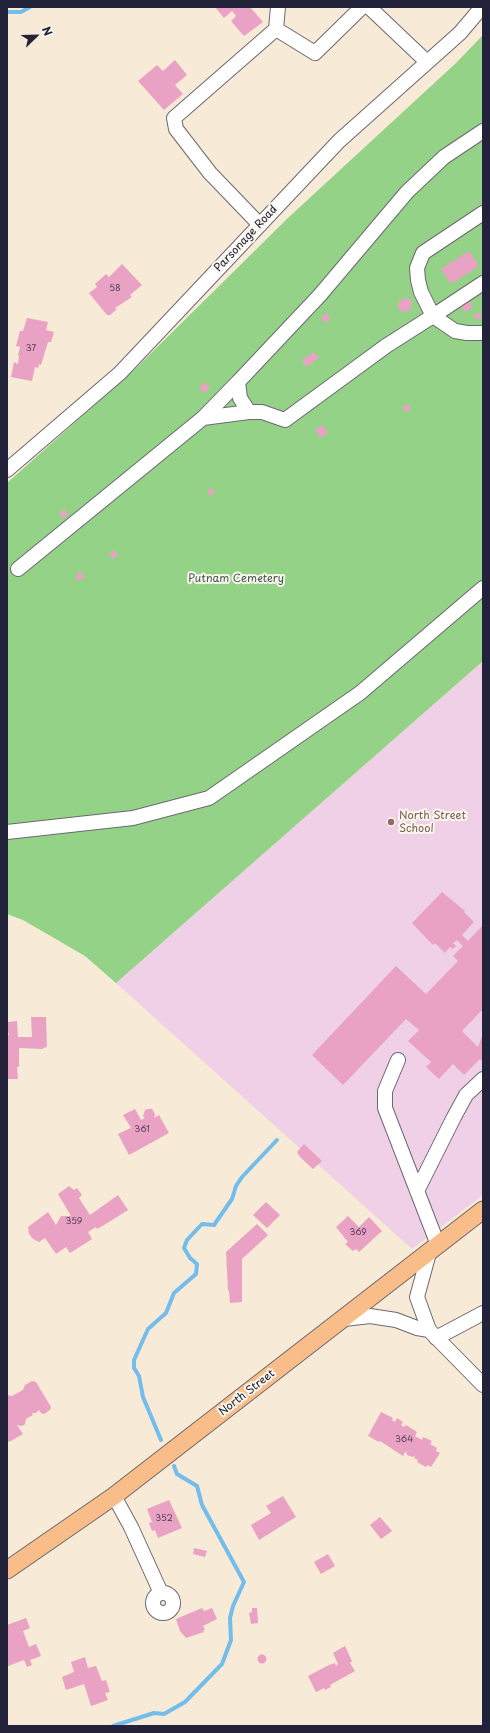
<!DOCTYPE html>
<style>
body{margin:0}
#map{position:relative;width:490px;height:1733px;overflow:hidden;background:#f7ead6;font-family:"Playpen Sans",sans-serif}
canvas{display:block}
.frame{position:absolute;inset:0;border:8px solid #22223b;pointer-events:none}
.north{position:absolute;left:16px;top:16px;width:40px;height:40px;-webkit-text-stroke:3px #fbf7ec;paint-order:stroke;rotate:67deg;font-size:11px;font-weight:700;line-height:16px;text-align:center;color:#22223b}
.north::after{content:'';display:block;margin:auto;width:14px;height:18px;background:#22223b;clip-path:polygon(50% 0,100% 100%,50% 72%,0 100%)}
</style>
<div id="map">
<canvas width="490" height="1733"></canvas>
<div class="frame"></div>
<div class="north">N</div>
</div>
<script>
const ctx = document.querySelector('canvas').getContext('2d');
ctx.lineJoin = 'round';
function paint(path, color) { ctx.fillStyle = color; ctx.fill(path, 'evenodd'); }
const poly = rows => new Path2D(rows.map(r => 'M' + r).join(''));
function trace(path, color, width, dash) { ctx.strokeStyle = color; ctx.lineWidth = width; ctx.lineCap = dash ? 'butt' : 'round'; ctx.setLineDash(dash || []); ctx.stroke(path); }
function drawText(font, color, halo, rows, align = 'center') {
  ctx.font = font + ' "Playpen Sans",sans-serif'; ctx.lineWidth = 4; ctx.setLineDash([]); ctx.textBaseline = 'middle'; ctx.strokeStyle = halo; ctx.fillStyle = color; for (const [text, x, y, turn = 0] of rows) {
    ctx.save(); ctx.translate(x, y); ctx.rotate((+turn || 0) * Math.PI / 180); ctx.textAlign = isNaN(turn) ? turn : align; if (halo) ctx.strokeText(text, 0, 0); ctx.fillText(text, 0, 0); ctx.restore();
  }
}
const built = poly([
 [483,661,483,1195,412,1249,116,983]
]);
const green = poly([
 [483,35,483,661,116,983,85,956,23,920,7,914,7,483,136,368,289,217,456,63]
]);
const stream = poly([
 [7,12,21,12,30,7],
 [161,1440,143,1397,139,1376,134,1368,134,1360,148,1329,166,1313,174,1293,196,1274,197,1264,190,1258,184,1248,187,1240,202,1224,214,1225,232,1199,236,1186,242,1177,277,1140],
 [113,1726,154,1713,164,1714,185,1702,222,1664,231,1640,230,1618,233,1606,244,1582,202,1505,197,1486,177,1474,174,1466]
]);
const building = poly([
 [215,7,250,7,263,22,244,36,231,21,236,16,232,11,224,18],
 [175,60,187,75,175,85,183,94,164,110,138,81,157,65,163,71],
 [469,251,479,266,451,284,441,269],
 [122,264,142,285,130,295,132,297,115,308,117,309,110,315,107,315,89,293,97,287,95,284,106,274,109,277],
 [405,298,406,300,409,298,413,304,410,305,412,308,405,313,403,310,401,312,397,307,399,305,398,303],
 [469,300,473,307,465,312,461,305],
 [327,313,330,319,325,323,321,317],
 [481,313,481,319,475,319,474,314],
 [27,318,48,322,46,330,54,332,51,342,48,342,41,365,39,364,38,368,35,367,32,381,11,377,14,362,18,364,19,356,18,355,20,347,16,346,20,331,23,331],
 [314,352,319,358,306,367,302,360],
 [205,382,210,387,204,393,199,388],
 [408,404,411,409,406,412,402,407],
 [323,425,328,433,320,438,315,430],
 [211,488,215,493,211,496,207,491],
 [64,509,68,514,63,519,59,514],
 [114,550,118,555,113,559,109,554],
 [80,571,85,577,79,581,75,576],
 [442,892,465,911,464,912,474,922,462,935,468,941,483,925,483,1009,462,1031,478,1047,483,1034,483,1062,480,1059,464,1075,453,1064,439,1079,426,1067,431,1062,408,1041,419,1030,406,1019,343,1085,312,1055,396,966,426,994,458,961,453,956,463,946,457,940,453,943,456,946,453,949,450,947,445,953,435,943,433,945,412,923],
 [31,1017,46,1017,47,1047,43,1048,43,1049,19,1048,19,1067,17,1067,18,1079,7,1079,7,1035,9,1035,7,1028,8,1022,17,1021,18,1037,32,1037],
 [135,1109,141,1120,145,1118,143,1116,145,1110,148,1109,152,1109,155,1114,154,1118,159,1115,169,1133,129,1155,118,1134,131,1128,123,1115],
 [304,1144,322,1161,313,1169,300,1157,297,1152],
 [69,1186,74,1190,77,1188,82,1195,79,1198,90,1215,118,1195,128,1210,109,1222,97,1229,96,1227,88,1232,92,1239,70,1253,66,1247,56,1254,45,1238,39,1242,33,1239,29,1234,28,1227,48,1212,56,1225,61,1216,71,1216,58,1194],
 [266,1202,280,1215,267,1228,253,1215],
 [348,1216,359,1227,369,1217,382,1231,359,1252,356,1249,353,1251,345,1244,348,1242,336,1227],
 [257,1224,268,1235,242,1259,242,1302,230,1303,229,1291,228,1291,226,1252],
 [32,1381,36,1382,51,1407,50,1410,44,1414,41,1413,39,1410,36,1413,32,1413,33,1415,26,1419,25,1424,22,1426,17,1425,23,1434,9,1442,7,1439,7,1395,12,1396,23,1390,25,1385],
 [381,1412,393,1418,392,1420,395,1422,397,1418,403,1422,401,1425,404,1427,406,1425,417,1432,415,1436,422,1440,423,1437,432,1441,430,1444,437,1448,436,1451,440,1453,431,1467,428,1465,426,1467,417,1462,418,1460,414,1458,415,1456,412,1457,407,1455,406,1451,403,1456,380,1441,379,1442,368,1436],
 [283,1496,296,1517,259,1540,251,1525,271,1513,266,1506],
 [169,1500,182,1528,158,1538,155,1530,152,1531,149,1523,152,1522,147,1509],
 [380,1517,392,1531,381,1539,370,1525],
 [194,1548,207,1551,205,1557,193,1554],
 [328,1554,335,1566,321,1574,314,1562],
 [202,1608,204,1611,212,1608,217,1619,203,1626,205,1630,203,1630,204,1632,186,1638,180,1631,176,1619],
 [252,1608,257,1608,258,1623,251,1624,249,1613,252,1612],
 [26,1618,30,1628,23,1631,29,1647,36,1644,41,1656,30,1660,32,1665,27,1667,24,1660,8,1666,7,1625],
 [345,1646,352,1661,350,1663,355,1671,330,1685,331,1687,325,1690,324,1688,316,1692,308,1676,329,1665,335,1663,336,1666,338,1664,333,1653],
 '257.5 1659a4.5 4.5 0 1 1 9 0a4.5 4.5 0 1 1-9 0Z',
 [85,1657,88,1668,96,1666,102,1681,106,1680,110,1692,105,1693,108,1700,91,1706,84,1684,66,1690,62,1677,74,1672,71,1662]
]);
const minor = poly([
 [369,7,427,62],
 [276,29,315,53,362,7],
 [260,225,210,173,176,129,174,118,276,29,278,7],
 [483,283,433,316,455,331,467,333,483,333],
 [238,382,320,295,407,192,444,157,483,131],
 [203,418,238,382,240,398,249,412],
 [7,470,120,373,339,141,460,33,482,7],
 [18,569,203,418,249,412,262,412,285,420,386,346,433,316,421,292,418,280,417,268,423,253,483,213],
 [7,832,133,818,209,798,360,693,483,588],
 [398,1060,385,1091,385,1108,438,1245],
 [417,1191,454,1117,466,1095,483,1079],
 [429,1253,417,1297,429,1330,483,1385],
 [344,1319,370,1316,396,1320,417,1328,429,1330],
 [436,1338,483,1313],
 [114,1496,131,1527,161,1593],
 '153 1603a10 10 0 1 1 20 0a10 10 0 1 1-20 0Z'
]);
const major = poly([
 [7,1570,114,1496,483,1210]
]);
const markers = [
 [391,822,4,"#8d6e63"]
];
const numberNames = [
 ["58",115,289],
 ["37",31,349],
 ["361",142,1130],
 ["359",74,1222],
 ["369",358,1233],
 ["364",404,1440],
 ["352",164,1519]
];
const streetNames = [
 ["Parsonage Road",246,239,-47],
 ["North Street",247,1393,-38]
];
const parkNames = [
 ["Putnam Cemetery",236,579]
];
const educationNames = [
 ["North Street",399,816],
 ["School",399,829]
];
paint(built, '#efd0e6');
paint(green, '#94d287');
trace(stream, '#73bdec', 4);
paint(building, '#eaa2c4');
trace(minor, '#6d6871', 16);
trace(major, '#6d6871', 19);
trace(minor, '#fff', 14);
trace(major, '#f8bd89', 17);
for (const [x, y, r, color] of markers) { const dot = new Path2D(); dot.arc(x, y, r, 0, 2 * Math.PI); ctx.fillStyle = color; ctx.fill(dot); trace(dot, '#fbf7ec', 1.5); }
drawText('9px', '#54425d', null, numberNames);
drawText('11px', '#22223b', '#fbf7ec', streetNames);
drawText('11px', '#445752', '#fbf7ec', parkNames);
drawText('11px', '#785e54', '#fbf7ec', educationNames, 'left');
</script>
